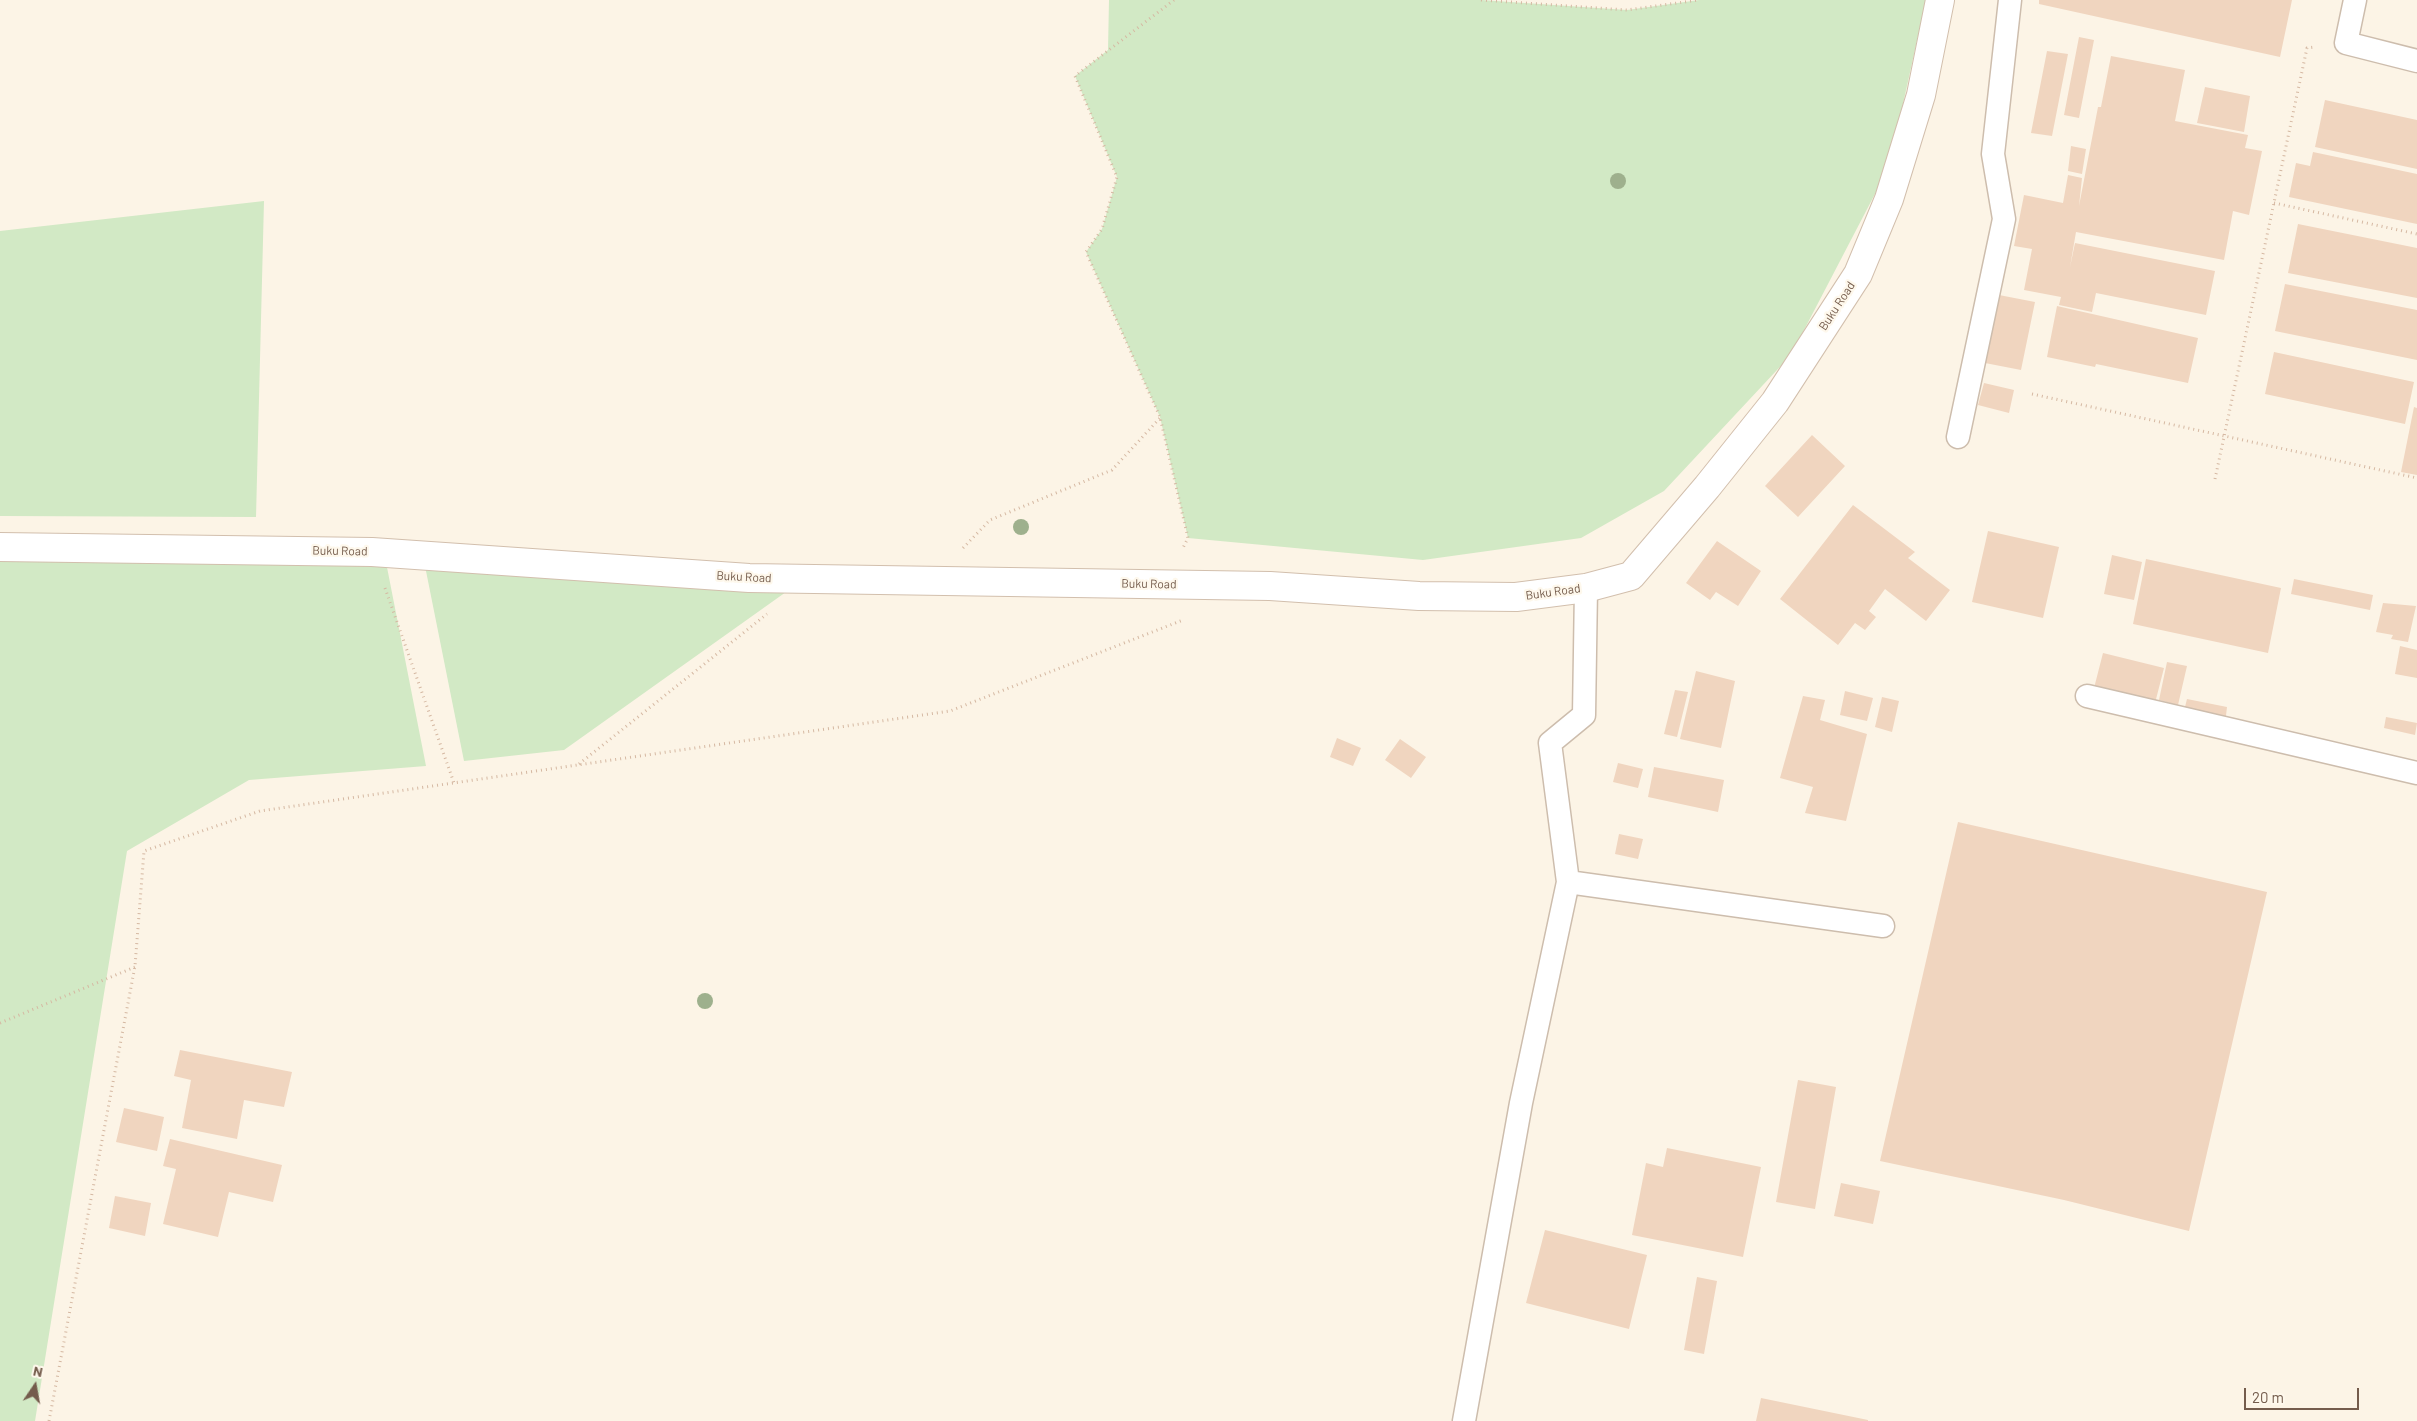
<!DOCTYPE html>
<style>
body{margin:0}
#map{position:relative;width:2417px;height:1421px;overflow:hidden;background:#fcf4e6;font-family:Barlow,sans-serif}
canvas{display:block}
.north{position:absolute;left:10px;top:1361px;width:50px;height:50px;-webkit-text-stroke:4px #fef8ec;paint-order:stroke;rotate:12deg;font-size:14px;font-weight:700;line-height:20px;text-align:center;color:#745c4c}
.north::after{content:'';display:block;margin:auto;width:18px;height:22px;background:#745c4c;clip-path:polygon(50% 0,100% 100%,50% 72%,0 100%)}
.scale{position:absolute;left:2244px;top:1388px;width:115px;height:22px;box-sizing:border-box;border:2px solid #745c4c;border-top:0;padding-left:6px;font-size:15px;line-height:18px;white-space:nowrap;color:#745c4c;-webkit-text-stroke:4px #fef8ec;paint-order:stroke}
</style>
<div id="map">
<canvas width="2417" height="1421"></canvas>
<div class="north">N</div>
<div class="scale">20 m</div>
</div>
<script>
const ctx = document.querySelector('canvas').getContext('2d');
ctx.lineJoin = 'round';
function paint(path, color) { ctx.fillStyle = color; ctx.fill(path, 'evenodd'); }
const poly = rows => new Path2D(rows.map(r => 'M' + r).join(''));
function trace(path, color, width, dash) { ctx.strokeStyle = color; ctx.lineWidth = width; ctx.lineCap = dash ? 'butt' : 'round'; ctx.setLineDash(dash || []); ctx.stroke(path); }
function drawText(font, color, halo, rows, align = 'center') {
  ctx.font = font + ' Barlow,sans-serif'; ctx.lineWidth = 4.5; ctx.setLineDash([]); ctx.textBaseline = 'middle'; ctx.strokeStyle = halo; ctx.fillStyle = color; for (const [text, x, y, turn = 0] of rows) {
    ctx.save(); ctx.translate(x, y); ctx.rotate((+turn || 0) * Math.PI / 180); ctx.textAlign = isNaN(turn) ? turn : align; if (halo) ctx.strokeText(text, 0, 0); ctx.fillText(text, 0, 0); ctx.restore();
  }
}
const green = poly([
 [1109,0,1481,0,1627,10,1699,0,1926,0,1889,167,1791,355,1664,491,1581,538,1423,560,1188,538,1160,417,1086,252,1102,229,1117,177,1075,76,1108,50],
 [264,201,256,517,0,516,0,231],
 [384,552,426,766,249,780,127,851,35,1421,0,1421,0,561],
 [425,566,786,592,564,750,464,761]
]);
const building = poly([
 [2039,0,2292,0,2280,57,2039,4],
 [2079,37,2094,40,2079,118,2064,115],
 [2047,51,2068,54,2052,136,2031,133],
 [2111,56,2185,70,2175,121,2248,135,2245,148,2262,151,2249,215,2233,211,2224,260,2076,232,2070,267,2075,243,2215,271,2206,315,2096,293,2092,312,2059,305,2061,297,2024,290,2032,249,2014,246,2024,195,2063,203,2068,175,2082,178,2079,206,2098,107,2101,107],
 [2205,87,2250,96,2244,132,2197,123],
 [2325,100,2417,120,2417,169,2315,147],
 [2071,146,2086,149,2082,174,2068,171],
 [2313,152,2417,174,2417,224,2289,197,2296,163,2310,166],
 [2298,224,2417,248,2417,298,2288,273],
 [2285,284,2417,310,2417,360,2275,331],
 [1999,295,2035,302,2021,370,1985,363],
 [2057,306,2198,338,2188,383,2096,364,2095,367,2047,357],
 [2274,352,2414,382,2405,424,2265,394],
 [1984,383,2014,390,2009,413,1978,405],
 [2414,407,2417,408,2417,475,2401,472],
 [1812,435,1845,466,1798,517,1765,486],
 [1853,505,1915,552,1908,558,1950,590,1926,621,1885,589,1869,611,1876,617,1865,630,1855,623,1838,645,1780,599],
 [1988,531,2059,547,2043,618,1972,602],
 [1717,541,1761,571,1738,606,1716,592,1710,600,1686,583],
 [2112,555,2142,562,2134,600,2104,594],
 [2146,559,2281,588,2268,653,2133,624],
 [2294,579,2373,595,2370,610,2291,594],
 [2383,603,2416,606,2408,642,2391,639,2393,635,2376,632],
 [2400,646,2417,650,2417,678,2395,674],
 [2103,653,2164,668,2154,707,2093,692],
 [2167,662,2187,666,2178,705,2159,700],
 [1696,671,1735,681,1721,748,1680,739],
 [1675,690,1688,692,1677,737,1664,734],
 [1845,691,1873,698,1867,721,1840,715],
 [1803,696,1825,700,1820,720,1867,734,1846,821,1805,813,1813,787,1780,778],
 [1882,697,1899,701,1892,732,1875,727],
 [2187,699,2227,707,2225,724,2183,715],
 [2386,717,2417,723,2415,735,2384,728],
 [1337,738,1361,748,1353,766,1330,757],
 [1400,739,1426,757,1411,778,1385,760],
 [1618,763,1643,769,1638,788,1613,782],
 [1654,767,1724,780,1718,812,1648,797],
 [1958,822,2267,892,2189,1231,2064,1200,1880,1161],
 [1619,834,1643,839,1638,859,1615,854],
 [180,1050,292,1072,284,1107,244,1100,237,1139,182,1128,191,1080,174,1076],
 [1798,1080,1836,1087,1815,1209,1776,1202],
 [124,1108,164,1117,157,1151,116,1142],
 [170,1139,282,1165,273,1202,229,1192,218,1237,163,1224,176,1169,163,1166],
 [1667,1148,1761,1167,1743,1257,1632,1235,1646,1163,1663,1167],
 [1841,1183,1880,1191,1873,1224,1834,1216],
 [115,1196,151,1203,145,1236,109,1228],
 [1545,1230,1647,1255,1629,1329,1526,1303],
 [1697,1277,1717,1281,1704,1354,1684,1350],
 [1761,1398,1868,1420,1868,1421,1756,1421]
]);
const path = poly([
 [1174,0,1075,76,1117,177,1102,229,1086,252,1160,417,1188,538,1182,550],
 [1481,0,1627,10,1699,0],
 [2274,203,2417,234],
 [2032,394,2417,478],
 [2215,479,2307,48,2315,47],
 [963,548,990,520,1112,470,1160,418],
 [385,588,454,783],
 [579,764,767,614],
 [0,1023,135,967],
 [49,1421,135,966,144,851,260,811,950,711,1183,620]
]);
const lane = poly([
 [2355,0,2346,43,2417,61],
 [1958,437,2004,219,1993,154,2010,0],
 [2087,696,2417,773],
 [1568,882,1883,926],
 [1464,1421,1521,1103,1568,882,1550,743,1584,715,1586,588]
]);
const secondary = poly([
 [0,547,372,552,749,578,1270,586,1419,596,1516,597,1586,588,1631,576,1707,487,1775,402,1858,274,1889,199,1921,95,1940,0]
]);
const trees = [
 [1618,181],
 [1021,527],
 [705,1001]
];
const streetNames = [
 ["Buku Road",1837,306,-57],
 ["Buku Road",340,551,1],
 ["Buku Road",744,577,3],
 ["Buku Road",1149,584,1],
 ["Buku Road",1553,592,-8]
];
paint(green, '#d2e9c5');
paint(building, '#f0d5bf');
trace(lane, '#cdbdad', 25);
trace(secondary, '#d2bfad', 30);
trace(path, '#d5b8a2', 3, [1, 4]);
trace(lane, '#fff', 22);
trace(secondary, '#fff', 28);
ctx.fillStyle = '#9eb08d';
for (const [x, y] of trees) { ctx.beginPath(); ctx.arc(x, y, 8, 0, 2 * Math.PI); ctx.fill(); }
drawText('12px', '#745c4c', '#fef8ec', streetNames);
</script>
